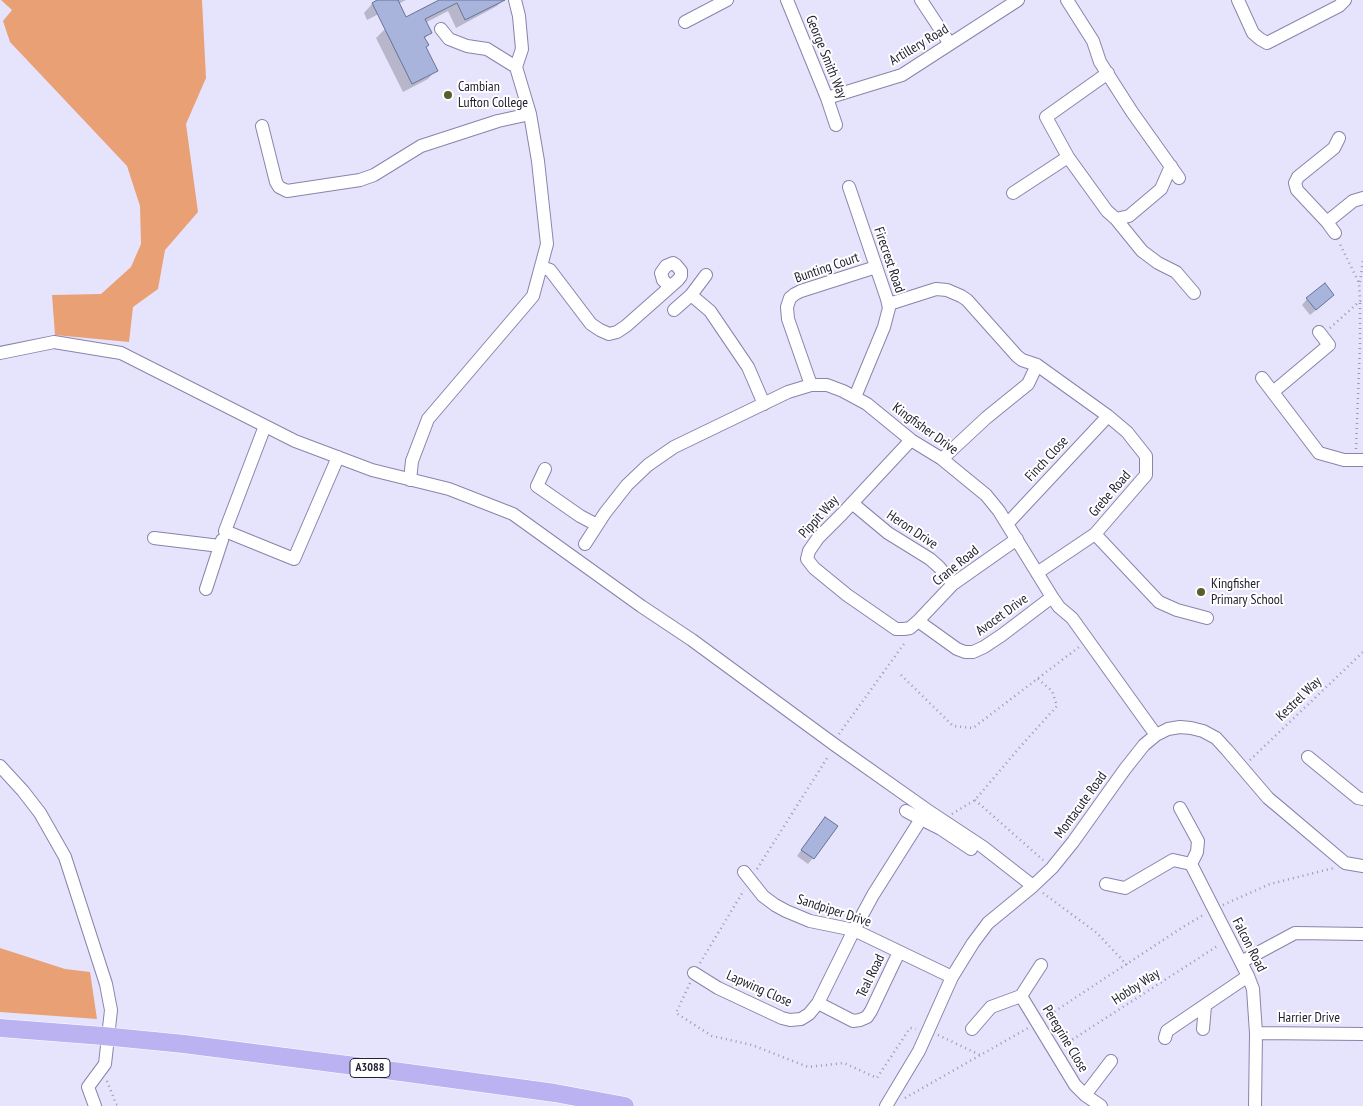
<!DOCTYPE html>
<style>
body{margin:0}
canvas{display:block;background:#e6e3fd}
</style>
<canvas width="1363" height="1106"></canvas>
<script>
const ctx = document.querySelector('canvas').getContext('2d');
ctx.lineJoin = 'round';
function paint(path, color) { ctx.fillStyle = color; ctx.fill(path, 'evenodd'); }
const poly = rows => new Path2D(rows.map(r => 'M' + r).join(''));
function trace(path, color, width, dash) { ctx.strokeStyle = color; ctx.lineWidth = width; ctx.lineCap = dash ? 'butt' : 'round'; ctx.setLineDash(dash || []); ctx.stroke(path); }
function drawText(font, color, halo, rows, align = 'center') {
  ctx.font = font + ' "PT Sans Narrow",sans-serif'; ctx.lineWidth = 4; ctx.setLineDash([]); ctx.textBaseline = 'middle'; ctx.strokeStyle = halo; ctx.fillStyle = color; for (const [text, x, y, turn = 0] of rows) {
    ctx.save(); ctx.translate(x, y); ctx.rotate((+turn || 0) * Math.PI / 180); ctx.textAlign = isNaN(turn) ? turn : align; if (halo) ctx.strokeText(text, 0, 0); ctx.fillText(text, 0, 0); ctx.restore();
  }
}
const green = poly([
 [1,0,202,0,206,78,186,124,198,212,165,250,158,289,133,307,129,342,55,335,52,295,101,294,131,267,141,244,140,206,127,166,10,42,3,21,12,10],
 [0,948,65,969,90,972,97,1019,0,1012]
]);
const shadow = poly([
 [380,0,406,0,367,20,364,13,372,4],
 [442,0,503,0,497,6,456,28,448,11,425,23,430,33,424,39,425,47,436,70,428,79,403,92,376,38,385,29],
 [1307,299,1327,301,1310,315,1302,305],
 [825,818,813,858,808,864,797,856,820,824]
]);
const building = poly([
 [377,0,398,0,406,17,439,0,505,0,465,20,457,3,425,19,432,33,424,37,429,45,426,47,438,71,412,84,372,3,377,0],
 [1325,283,1334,295,1316,310,1306,298,1325,283],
 [825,817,838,826,814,859,801,850,825,817]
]);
const path = poly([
 [1360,282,1363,260],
 [1330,328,1360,301,1359,283,1340,244],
 [1356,449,1360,344,1360,301],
 [901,675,953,726,973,728,1079,647],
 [839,734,906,641],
 [1250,760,1363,652],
 [975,800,1043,860],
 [952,814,975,800,1020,747,1057,706,1052,691,1037,678],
 [757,869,829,755],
 [1043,893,1097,933,1127,965],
 [1223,905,1270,884,1334,868],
 [700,963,744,890],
 [690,983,676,1013,712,1036,752,1045,808,1067,844,1063,877,1078,910,1028,916,1029],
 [1046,1017,1183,927,1205,914],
 [938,1035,980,1055],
 [1064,1045,1219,945],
 [107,1081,116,1104,119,1106],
 [905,1098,1028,1028]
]);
const minor = poly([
 [515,0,519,16,522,49,516,67],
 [787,0,827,98,836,125],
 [921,0,950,44],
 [1067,0,1093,41,1100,62,1132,112,1179,178],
 [1238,0,1253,33,1260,39,1267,43,1339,6,1345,0],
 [685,22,727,0],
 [827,98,902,75,1018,0],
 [262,126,276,182,279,187,287,191,360,180,374,175,421,146,498,121,530,114],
 [1068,157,1107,211,1116,219,1129,216,1161,189,1171,166],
 [849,187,887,299,889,308,884,327,855,397],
 [1013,193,1068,157,1046,117,1108,73],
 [1116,219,1142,251,1158,263,1176,272,1194,293],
 [1327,222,1353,201,1363,198],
 [1335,233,1327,222,1297,190,1295,183,1298,177,1334,148,1339,138],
 [541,267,550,270,591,324,600,330,609,334,617,332,626,326,678,280,681,276,681,271,676,265,673,263,666,266,661,273,663,280,670,287],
 [691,295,710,311,748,367,764,404],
 [889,304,936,289,947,290,961,296,967,300,1017,356,1022,360,1037,365,1108,416,1127,432,1146,456,1146,475,1095,534,1037,573],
 [674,310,691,295,706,275],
 [0,353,54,342,121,353,295,441,372,470,449,489,513,514,641,606,692,640,835,745,927,810,983,847,1033,886],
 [1262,378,1319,453,1344,460,1363,460],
 [811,385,788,319,787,307,790,298,795,294,801,291,876,267],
 [1273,392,1329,345,1319,332],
 [265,426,225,531,294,559,338,457],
 [911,440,842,514,818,538,809,551,807,559,814,568,847,595,896,629,904,629,910,628,918,621,953,584,1017,539],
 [942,459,986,418,1028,384,1037,365],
 [545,469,537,486,580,516,597,525],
 [410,480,412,461,428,419,533,296,547,244,538,161,530,114,516,67,487,49,467,46,449,39,441,29],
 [852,503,888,533,930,559,939,567,953,584],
 [1008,523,1108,416],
 [1095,534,1159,602,1177,610,1207,618],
 [154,538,220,546],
 [585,544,605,513,627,485,648,465,674,447,788,392,811,385,827,385,843,391,867,404,911,440,942,459,986,495,999,511,1052,597,1059,607,1072,618,1156,735],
 [206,589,222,540],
 [918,621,957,649,965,652,973,652,984,647,1002,635,1052,597],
 [1308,757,1358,798,1363,799],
 [0,766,23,791,40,813,65,857,106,984,111,1010,105,1064,88,1087,95,1106],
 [1180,808,1198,841,1197,852,1191,864,1248,976,1253,989,1256,1033,1255,1106],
 [921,819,941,829,971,849],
 [744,872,763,896,775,905,786,911,810,921,854,930,952,977],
 [1106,884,1125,888,1173,860,1191,864],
 [1241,962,1295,933,1363,934],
 [694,973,718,988,782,1018,790,1020,801,1019,809,1014,818,1003,854,930,873,895,921,819,906,811],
 [1021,996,1075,1085,1085,1095,1101,1106],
 [818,1003,853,1021,860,1020,867,1017,871,1011,899,952],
 [972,1029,991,1007,1021,996,1041,965],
 [1203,1029,1205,1006],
 [1256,1033,1363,1034],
 [1165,1038,1167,1031,1248,976],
 [1085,1095,1111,1061],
 [886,1106,919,1051,952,977,973,943,988,923,1033,886,1052,868,1073,842,1125,769,1144,745,1156,735,1168,729,1180,727,1191,728,1203,731,1216,738,1227,750,1268,798,1280,808,1345,863,1363,866]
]);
const highway = poly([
 [0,1028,103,1036],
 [113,1037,184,1044,386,1070,555,1093,625,1106]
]);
const highwayBridge = poly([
 [103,1036,113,1037]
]);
const markers = [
 [448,95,5,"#5b5d2a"],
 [1201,592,5,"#5b5d2a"]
];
const shields = [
 [370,1068,40]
];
const shieldNames = [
 ["A3088",370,1068]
];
const streetNames = [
 ["Artillery Road",919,45,-31],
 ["George Smith Way",826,57,68],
 ["Firecrest Road",889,260,71],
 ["Bunting Court",827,268,-19],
 ["Kingfisher Drive",925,429,36],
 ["Finch Close",1047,459,-47],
 ["Grebe Road",1110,494,-49],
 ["Pippit Way",819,517,-48],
 ["Heron Drive",912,530,34],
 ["Crane Road",956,566,-39],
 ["Avocet Drive",1002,615,-36],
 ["Kestrel Way",1299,699,-44],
 ["Montacute Road",1081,805,-54],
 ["Sandpiper Drive",834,911,18],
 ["Falcon Road",1249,945,63],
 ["Teal Road",871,976,-64],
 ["Hobby Way",1136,987,-33],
 ["Lapwing Close",759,989,24],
 ["Harrier Drive",1309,1018],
 ["Peregrine Close",1065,1039,59]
];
const poiNames = [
 ["Cambian",458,87],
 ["Lufton College",458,103],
 ["Kingfisher",1211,584],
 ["Primary School",1211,600]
];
paint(green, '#e9a075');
paint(shadow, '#0003');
paint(building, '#a8b4dc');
trace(building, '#677297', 1);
trace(minor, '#8984ab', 14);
trace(highway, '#fff', 19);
trace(path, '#9a98ae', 2.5, [1, 4]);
trace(minor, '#fff', 12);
trace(highway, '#bbb2f2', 18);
trace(highwayBridge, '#fff', 19, []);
trace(highwayBridge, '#bbb2f2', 18);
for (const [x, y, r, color] of markers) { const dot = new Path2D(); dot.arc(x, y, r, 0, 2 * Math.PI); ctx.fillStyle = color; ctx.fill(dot); trace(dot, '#fff', 2); }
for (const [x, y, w] of shields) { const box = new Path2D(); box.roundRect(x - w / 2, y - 9.5, w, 19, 4); ctx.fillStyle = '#fff'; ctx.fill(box); trace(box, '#242232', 1); }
drawText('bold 12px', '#242232', null, shieldNames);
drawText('14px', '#242232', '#fff', streetNames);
drawText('14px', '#242232', '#fff', poiNames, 'left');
</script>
